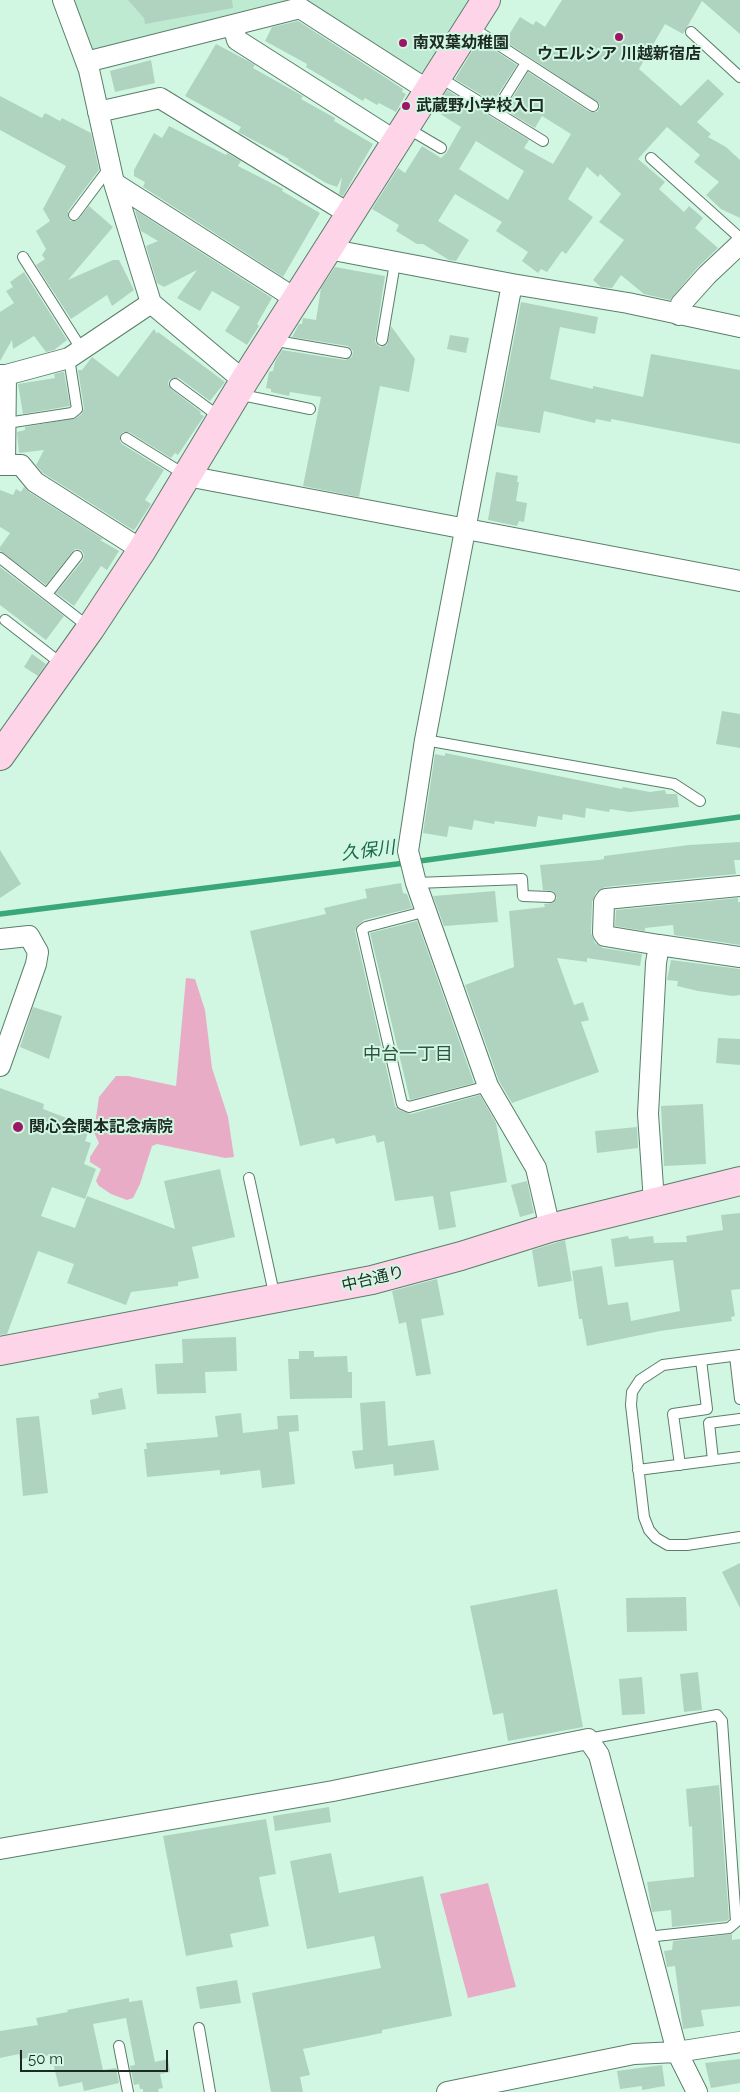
<!DOCTYPE html>
<meta charset="utf-8">
<style>
body{margin:0}
#map{position:relative;width:740px;height:2092px;overflow:hidden;background:#d1f7e2;font-family:Raleway,sans-serif}
canvas{display:block}
.scale{position:absolute;left:20px;top:2050px;width:148px;height:22px;box-sizing:border-box;border:2px solid #1c2a23;border-top:0;padding-left:6px;font-size:15px;line-height:18px;white-space:nowrap;color:#1c2a23;-webkit-text-stroke:4px #d1f7e2;paint-order:stroke}
</style>
<div id="map">
<canvas width="740" height="2092"></canvas>
<div class="scale">50 m</div>
</div>
<script>
const ctx = document.querySelector('canvas').getContext('2d');
ctx.lineJoin = 'round';
function paint(path, color) { ctx.fillStyle = color; ctx.fill(path, 'evenodd'); }
const poly = rows => new Path2D(rows.map(r => 'M' + r).join(''));
function trace(path, color, width, dash) { ctx.strokeStyle = color; ctx.lineWidth = width; ctx.lineCap = dash ? 'butt' : 'round'; ctx.setLineDash(dash || []); ctx.stroke(path); }
function drawText(font, color, halo, rows, align = 'center') {
  ctx.font = font + ' Raleway,"Noto Sans JP",sans-serif'; ctx.lineWidth = 4; ctx.setLineDash([]); ctx.textBaseline = 'middle'; ctx.strokeStyle = halo; ctx.fillStyle = color; for (const [text, x, y, turn = 0] of rows) {
    ctx.save(); ctx.translate(x, y); ctx.rotate((+turn || 0) * Math.PI / 180); ctx.textAlign = isNaN(turn) ? turn : align; if (halo) ctx.strokeText(text, 0, 0); ctx.fillText(text, 0, 0); ctx.restore();
  }
}
const built = poly([
 [67,0,468,0,419,77,301,4,89,57]
]);
const green = poly([
 [186,978,195,979,205,1010,212,1068,228,1117,234,1157,225,1158,157,1144,152,1146,140,1184,133,1198,127,1200,111,1194,99,1186,96,1181,101,1169,90,1162,90,1157,99,1143,94,1132,99,1097,116,1076,128,1076,176,1086],
 [488,1883,516,1987,468,1998,440,1894]
]);
const stream = poly([
 [0,914,405,863,740,817]
]);
const building = poly([
 [128,0,232,0,233,8,145,24,144,18],
 [562,0,740,0,740,34,702,1,683,34,665,24,639,69,681,106,708,79,724,94,697,122,711,134,708,137,726,147,740,160,740,218,721,209,706,195,719,182,694,162,700,155,667,127,638,159,665,182,659,189,684,212,689,206,703,218,695,228,718,248,698,267,670,300,644,294,621,275,612,288,601,287,593,280,624,240,599,222,621,194,600,174,598,177,587,167,568,199,593,217,566,254,562,251,547,272,541,269,538,273,522,261,528,252,496,231,502,222,455,194,438,221,469,240,456,261,449,260,423,244,417,244,396,231,399,225,372,209,398,168,405,173,422,146,441,158,447,152,461,127,434,110,447,90,529,140,524,148,553,164,571,134,542,116,535,128,505,110,528,72,590,112,597,112,600,107,599,103,505,41,520,17,533,25,536,21,545,27],
 [476,141,524,171,508,200,459,169],
 [298,21,403,89,402,92,406,94,396,112,379,103,377,105,365,98,363,101,306,67,307,64,265,41,272,27],
 [479,40,517,65,493,102,455,79],
 [216,44,250,62,255,65,253,68,301,95,303,96,301,99,335,118,334,121,373,144,343,196,339,194,342,177,337,187,326,183,288,160,289,159,238,132,241,127,185,96],
 [151,60,155,83,115,92,110,71],
 [0,96,42,118,45,113,60,121,62,118,91,133,99,170,68,211,68,217,70,221,77,221,89,206,113,227,68,280,113,260,119,260,134,290,112,306,107,295,71,319,36,265,45,259,42,255,46,249,36,231,50,221,43,209,66,166,0,130],
 [169,126,226,155,227,153,241,161,238,166,283,189,282,191,320,213,283,277,143,187,145,182,134,176,134,170,154,133,162,138],
 [135,210,272,298,257,324,259,326,247,345,225,331,240,307,212,291,200,311,177,298,197,270,164,287,157,283,146,246,158,241,141,231],
 [335,267,385,276,375,342,380,347,387,345,391,326,415,359,409,392,380,386,359,497,303,486,321,397,290,392,289,396,271,392,271,389,266,388,269,372,273,371,275,362,282,350,345,360,352,357,353,351,348,346,292,337,299,324,302,324,303,318,316,320,321,288],
 [24,272,67,340,54,350,46,352,34,336,13,349,12,340,0,361,0,312,14,303,6,291,13,287,10,282],
 [521,302,598,317,595,334,560,327,550,379,593,389,593,386,643,397,651,354,740,370,740,444,611,419,611,422,596,419,595,423,544,411,540,433,497,426],
 [154,329,157,334,158,332,225,382,210,401,179,378,173,378,169,380,168,384,171,389,201,412,200,414,204,416,178,455,175,453,171,458,129,432,123,432,120,435,120,441,122,444,164,470,145,500,151,504,135,529,133,530,43,473,36,465,44,450,19,453,17,432,25,430,25,427,76,418,82,414,84,408,78,370,82,370,92,357,118,377],
 [450,335,469,338,466,353,447,349],
 [62,372,64,372,70,406,23,414,18,384,55,378,54,374],
 [496,472,518,476,517,482,519,482,516,501,527,503,524,522,519,521,517,526,488,520],
 [24,487,29,492,103,539,100,540,119,551,107,570,101,566,74,606,56,593,83,560,84,554,81,550,75,549,72,552,46,585,0,551,0,547,10,533,0,527,0,490,13,495,16,489,21,492],
 [0,567,64,616,46,640,0,605],
 [32,654,46,664,38,676,24,667],
 [722,711,740,714,740,748,716,744],
 [445,753,622,789,623,787,650,792,665,790,666,794,677,794,679,807,629,812,610,809,609,812,586,808,585,818,563,814,562,820,538,816,536,827,495,821,494,824,474,820,472,830,449,826,447,837,423,833,435,754,445,756],
 [740,842,740,860,734,860,736,874,605,887,596,892,592,902,591,933,595,943,603,948,642,954,640,966,587,958,587,962,557,958,574,1005,583,1002,589,1020,581,1022,599,1072,512,1103,499,1081,465,985,514,967,509,911,545,907,544,904,553,903,557,898,553,891,543,890,540,865,599,860,604,859,604,856,689,845],
 [0,850,21,884,0,898],
 [401,883,403,893,407,894,412,908,364,920,358,925,355,931,395,1106,399,1110,411,1114,480,1095,496,1123,507,1182,450,1192,456,1227,439,1230,433,1196,395,1201,384,1141,377,1143,375,1135,336,1144,334,1138,300,1146,250,931,326,914,324,908,367,898,365,889],
 [495,891,498,922,444,926,433,896],
 [738,898,738,902,740,902,740,945,674,935,673,925,645,928,645,931,615,926,616,910],
 [417,921,474,1083,410,1100,370,933],
 [671,960,740,969,740,995,733,996,698,991,677,986,678,981,667,980],
 [33,1007,62,1016,49,1059,20,1047],
 [718,1038,740,1039,740,1065,716,1063],
 [0,1088,44,1104,43,1109,90,1127,85,1141,91,1143,84,1164,96,1169,85,1199,52,1187,41,1216,75,1228,87,1196,175,1229,164,1181,220,1169,235,1237,192,1247,199,1278,178,1282,178,1286,131,1292,126,1305,67,1283,74,1264,38,1251,7,1334,0,1335],
 [703,1104,706,1164,664,1166,661,1106],
 [637,1127,638,1148,597,1153,595,1131],
 [527,1181,534,1213,520,1217,511,1185],
 [740,1213,740,1289,731,1290,735,1316,731,1317,732,1321,660,1331,587,1346,582,1319,579,1319,572,1271,602,1266,608,1305,628,1302,631,1321,680,1311,673,1260,615,1267,611,1239,628,1236,629,1239,653,1236,654,1243,687,1242,686,1236,723,1230,721,1215],
 [565,1240,572,1281,538,1287,532,1250],
 [437,1279,444,1315,421,1319,431,1374,416,1376,406,1322,399,1324,392,1291],
 [236,1337,237,1371,205,1372,206,1393,157,1394,155,1364,183,1363,182,1339],
 [299,1351,314,1351,314,1357,347,1356,348,1372,352,1372,352,1398,290,1399,288,1359,299,1359],
 [122,1388,126,1409,92,1415,90,1400,99,1398,98,1393],
 [385,1401,388,1446,434,1440,439,1470,394,1476,393,1464,355,1469,352,1451,363,1450,360,1403],
 [241,1413,243,1433,278,1429,277,1416,298,1415,299,1431,289,1432,295,1484,262,1488,260,1470,220,1475,220,1470,147,1477,144,1449,147,1449,146,1443,218,1437,215,1416],
 [39,1416,48,1493,23,1496,16,1418],
 [740,1563,740,1608,722,1572],
 [557,1589,583,1727,508,1741,503,1713,493,1715,470,1606],
 [686,1597,687,1631,627,1632,626,1598],
 [698,1672,702,1710,684,1712,680,1674],
 [642,1677,645,1714,622,1715,619,1679],
 [719,1785,729,1919,726,1921,672,1927,671,1910,652,1912,647,1882,694,1877,692,1826,689,1827,686,1789],
 [329,1807,331,1822,275,1831,273,1816],
 [266,1819,276,1874,259,1877,269,1926,230,1934,233,1947,186,1956,163,1836],
 [331,1853,339,1893,423,1876,452,2016,382,2030,382,2033,303,2049,310,2075,300,2077,303,2092,271,2092,252,1993,381,1968,374,1936,307,1949,290,1861],
 [732,1934,732,1940,740,1939,740,2006,701,2010,704,2026,683,2029,675,1966,667,1967,664,1951,672,1950,673,1941],
 [237,1980,241,2003,200,2009,196,1987],
 [129,1998,129,2002,142,2000,155,2062,168,2059,170,2072,160,2074,163,2088,158,2089,159,2092,143,2092,143,2089,140,2089,139,2084,134,2085,130,2066,135,2065,126,2018,93,2024,103,2070,116,2068,119,2083,84,2091,82,2082,59,2087,51,2055,20,2059,19,2054,0,2058,0,2031,38,2025,36,2018,68,2012,67,2010],
 [740,2059,740,2083,711,2088,705,2063],
 [662,2065,665,2086,642,2090,642,2086,620,2089,617,2071]
]);
const lane = poly([
 [471,27,593,106],
 [691,32,740,77],
 [439,77,543,141],
 [496,111,526,63],
 [407,128,441,148],
 [651,158,740,238],
 [74,215,110,167],
 [23,257,82,350],
 [271,340,346,353],
 [382,340,395,263],
 [175,384,221,418],
 [237,394,310,409],
 [7,423,72,413,77,409,69,358],
 [126,438,187,476],
 [0,558,90,628],
 [47,594,77,556],
 [5,620,63,665],
 [425,740,674,784,700,801],
 [416,883,522,879,523,896,550,897],
 [427,911,366,927,362,930,402,1104,409,1107,488,1086],
 [249,1178,275,1298],
 [740,1355,663,1365,640,1380,632,1392,631,1405,644,1517,649,1530,656,1538,668,1545,687,1545,740,1537],
 [735,1356,740,1399],
 [713,1460,709,1423,740,1419],
 [680,1465,673,1414,707,1409,701,1360],
 [638,1470,740,1457],
 [588,1739,717,1715,722,1721,736,1922,729,1928,647,1937],
 [199,2028,210,2092],
 [119,2046,128,2092]
]);
const street = poly([
 [63,0,89,70,114,183,151,303,244,381],
 [233,26,237,40,397,142],
 [86,62,300,8,429,91],
 [98,112,160,98,351,215],
 [114,183,296,299],
 [328,249,512,284,628,303,740,327],
 [512,284,425,740,408,851,416,883,488,1086,536,1168,550,1228],
 [679,315,681,304,707,275,740,244],
 [0,375,6,375,69,358,151,303],
 [5,464,6,375],
 [0,465,21,465,35,482,142,550],
 [187,476,740,581],
 [0,939,29,936,38,952,36,964,0,1066],
 [659,945,605,936,603,933,604,902,606,899,740,886],
 [654,1202,648,1114,656,963,659,945,740,957],
 [0,1849,333,1791,588,1739,599,1755,677,2052,740,2042],
 [447,2092,634,2054,677,2052,697,2092]
]);
const secondary = poly([
 [0,756,90,629,142,550,244,381,486,0],
 [0,1351,372,1280,461,1256,550,1228,740,1181]
]);
const markers = [
 [619,37,5,"#9d1666"],
 [403,43,5,"#9d1666"],
 [406,106,5,"#9d1666"],
 [18,1127,6,"#9d1666"]
];
const poiNames = [
 ["南双葉幼稚園",413,43],
 ["ウエルシア 川越新宿店",619,54,"center"],
 ["武蔵野小学校入口",416,106],
 ["関心会関本記念病院",29,1127]
];
const streetNames = [
 ["中台通り",373,1279,-13]
];
const waterNames = [
 ["久保川",368,851,-7]
];
const neighbourhoodNames = [
 ["中台一丁目",408,1055]
];
paint(built, '#beead2');
paint(green, '#e9acc7');
trace(stream, '#39a777', 5.5);
paint(building, '#afd3bf');
trace(lane, '#5b7e6b', 12);
trace(street, '#5b7e6b', 22);
trace(secondary, '#5b7e6b', 30);
trace(lane, '#fff', 10);
trace(street, '#fff', 20);
trace(secondary, '#fdd4e8', 28);
for (const [x, y, r, color] of markers) { const dot = new Path2D(); dot.arc(x, y, r, 0, 2 * Math.PI); ctx.fillStyle = color; ctx.fill(dot); trace(dot, '#d1f7e2', 2); }
drawText('bold 16px', '#1c2a23', '#d1f7e2', poiNames, 'left');
drawText('16px', '#1c2a23', '#d1f7e2', streetNames);
drawText('italic 18px', '#186746', '#d1f7e2', waterNames);
drawText('18px', '#315241', '#d1f7e2', neighbourhoodNames);
</script>
